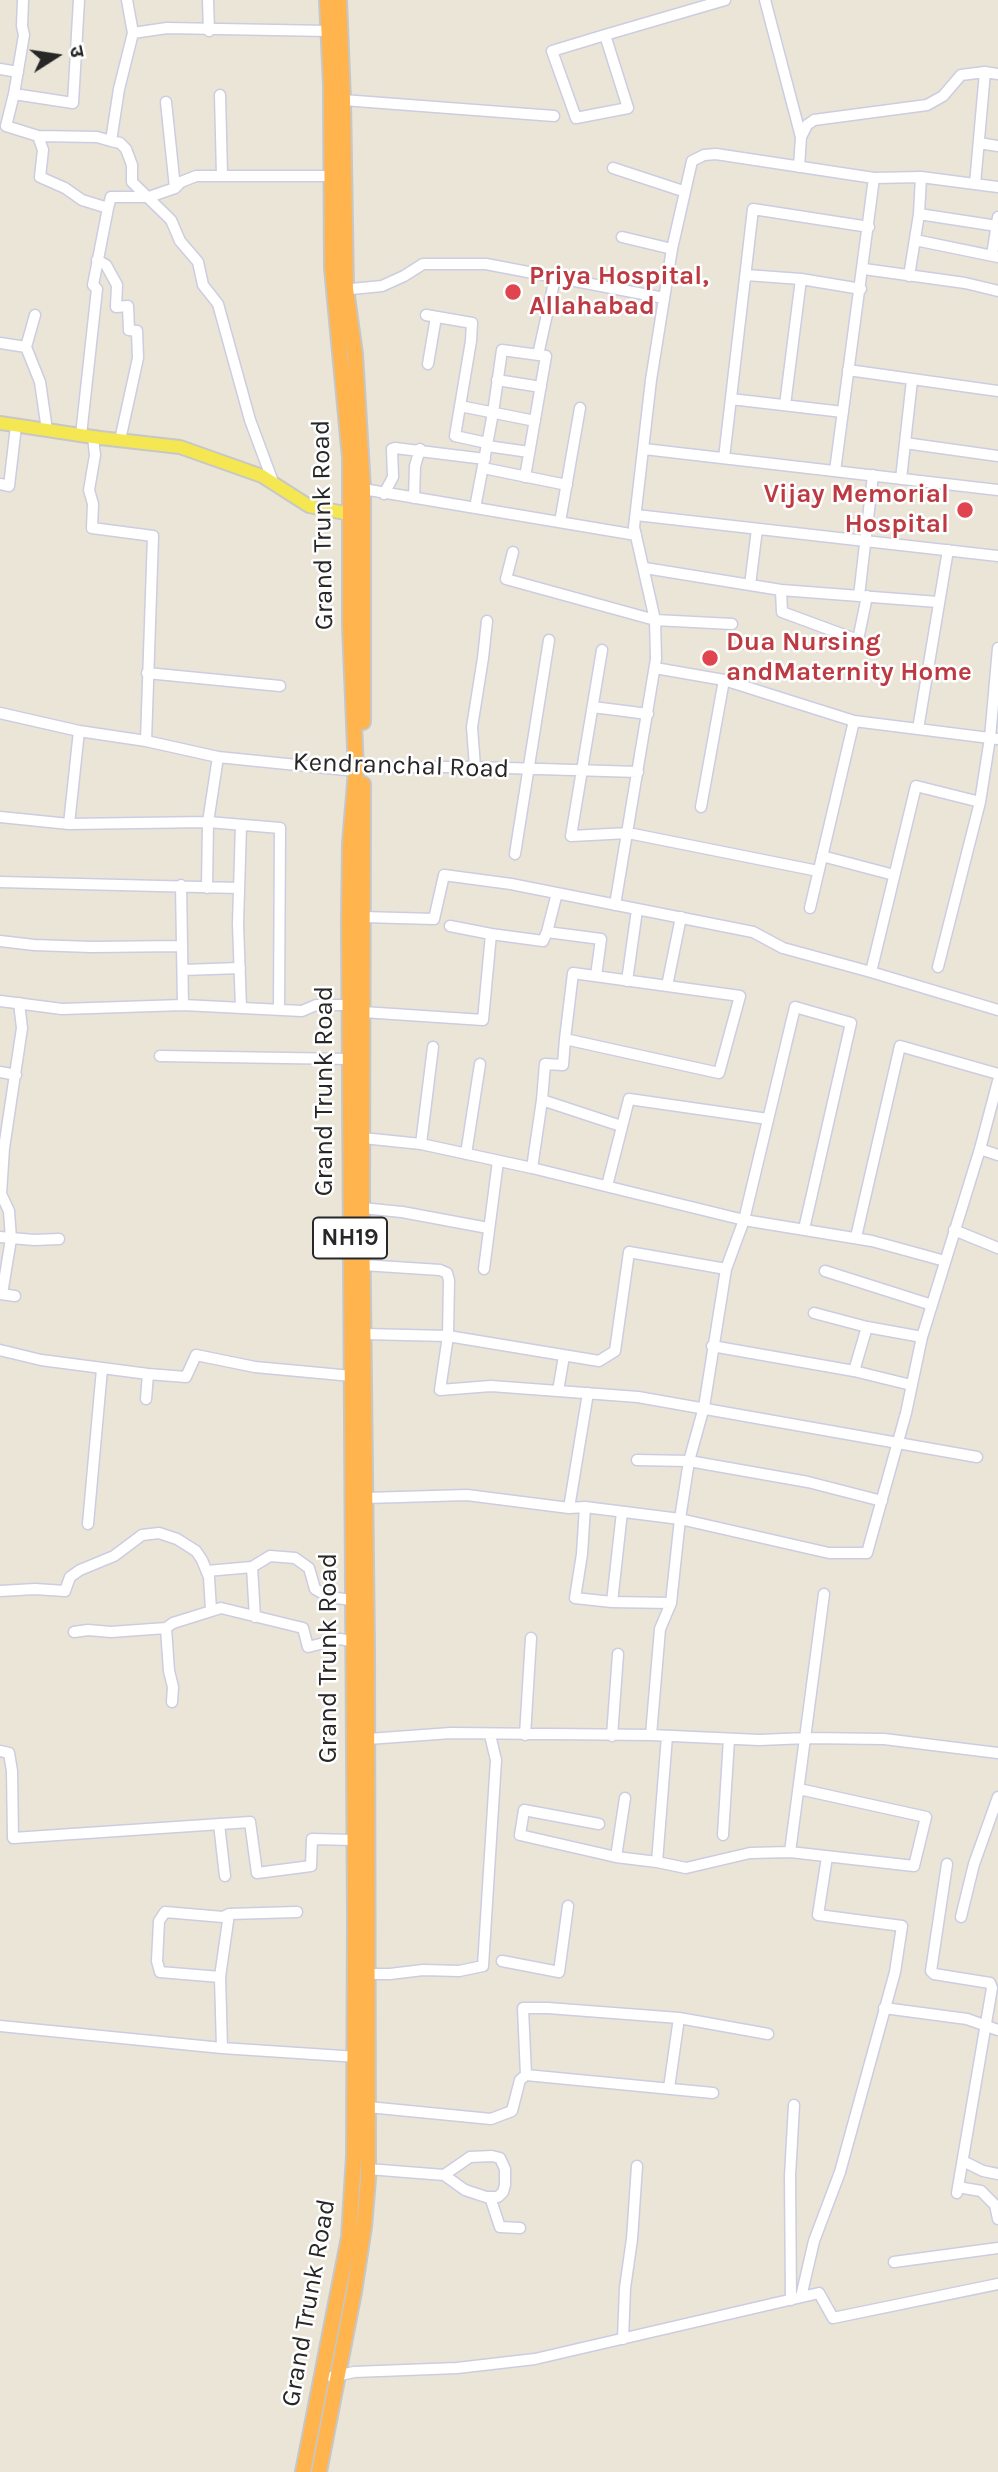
<!DOCTYPE html>
<meta charset="utf-8">
<style>
body{margin:0}
#map{position:relative;width:998px;height:2472px;overflow:hidden;background:#eae5d7;font-family:Karla,"Noto Sans Devanagari",sans-serif}
canvas{display:block}
.north{position:absolute;left:21px;top:21px;width:70px;height:70px;-webkit-text-stroke:5px #fff;paint-order:stroke;rotate:78deg;font-size:19px;font-weight:700;line-height:28px;text-align:center;color:#272727}
.north::after{content:'';display:block;margin:auto;width:24px;height:32px;background:#272727;clip-path:polygon(50% 0,100% 100%,50% 72%,0 100%)}
</style>
<div id="map">
<canvas width="998" height="2472"></canvas>
<div class="north">उ</div>
</div>
<script>
const ctx = document.querySelector('canvas').getContext('2d');
ctx.lineJoin = 'round';
const poly = rows => new Path2D(rows.map(r => 'M' + r).join(''));
function trace(path, color, width, dash) { ctx.strokeStyle = color; ctx.lineWidth = width; ctx.lineCap = dash ? 'butt' : 'round'; ctx.setLineDash(dash || []); ctx.stroke(path); }
function drawText(font, color, halo, rows, align = 'center') {
  ctx.font = font + ' Karla,sans-serif'; ctx.lineWidth = 5; ctx.setLineDash([]); ctx.textBaseline = 'middle'; ctx.strokeStyle = halo; ctx.fillStyle = color; for (const [text, x, y, turn = 0] of rows) {
    ctx.save(); ctx.translate(x, y); ctx.rotate((+turn || 0) * Math.PI / 180); ctx.textAlign = isNaN(turn) ? turn : align; if (halo) ctx.strokeText(text, 0, 0); ctx.fillText(text, 0, 0); ctx.restore();
  }
}
const minor = poly([
 [23,0,22,26,24,35,14,94,6,126,38,136,97,137,111,141,119,89,133,33,127,0],
 [208,0,209,31],
 [765,0,801,137],
 [133,33,167,28,328,31],
 [605,35,628,108,576,118,552,51,605,35,725,0],
 [0,69,18,72],
 [14,94,73,103,79,0],
 [220,95,222,175],
 [343,100,554,116],
 [166,102,175,188],
 [38,136,43,150,40,177,65,188,82,200,108,208,93,285,97,289,81,435],
 [111,141,120,143,126,149,132,165,132,182,171,220,180,241,198,262,203,285,218,304,250,420,273,482],
 [979,143,998,146],
 [799,167,801,137,807,125,814,120,927,105,943,96,961,75,985,72,998,74],
 [613,168,683,191],
 [975,184,985,72],
 [108,208,111,197,149,197,175,188,181,182,196,176,331,176],
 [919,214,997,226],
 [622,237,672,249],
 [915,240,998,257],
 [992,255,998,217],
 [97,260,106,265,117,285,116,307,128,306,129,330,137,331,138,358,120,440],
 [864,269,965,283,998,291],
 [746,275,801,279,861,289],
 [909,276,919,214,921,177],
 [341,290,382,286,404,276,423,264,486,264,664,298],
 [35,315,26,347,40,382,47,430],
 [426,315,472,323,471,341,455,436,487,443],
 [0,343,26,347],
 [538,355,555,278],
 [428,364,436,317],
 [848,370,998,391],
 [497,380,541,387],
 [731,399,843,412],
 [785,405,801,279],
 [460,406,535,421],
 [93,437,95,455,89,490,93,504,92,528,153,536,146,741],
 [905,443,998,456],
 [487,446,529,452],
 [644,449,998,490],
 [724,458,753,209,869,227],
 [483,468,567,485],
 [835,471,874,178],
 [901,479,912,380],
 [0,484,9,486,16,426],
 [363,489,636,535],
 [384,494,393,477,392,449,395,448,485,459],
 [414,498,415,466,420,449],
 [475,508,493,413,502,350,546,356,525,477],
 [636,515,998,556],
 [560,522,580,408],
 [513,552,506,579,655,620,732,624],
 [645,568,781,590,938,602],
 [750,585,757,529],
 [781,590,782,612,858,640,867,596],
 [859,596,873,475],
 [602,650,571,836,628,833,818,871],
 [655,668,724,680,854,721,998,739],
 [147,673,280,686],
 [593,707,648,714],
 [0,713,79,731,146,741,218,757,356,771,364,767,475,767,638,772],
 [918,729,948,550],
 [475,767,472,727,483,658,487,621],
 [701,807,724,680],
 [0,817,69,824,208,822,280,828,279,1009],
 [69,824,79,731],
 [241,825,238,924,241,1008],
 [515,854,549,640],
 [822,856,894,875],
 [0,882,239,888],
 [181,885,183,1005],
 [207,888,208,822,218,757],
 [615,905,656,659,655,620,634,527,651,380,672,249,692,161,704,155,716,154,874,178,921,177,998,187],
 [810,908,854,721],
 [363,917,434,919,444,875,511,884,753,932,783,948,871,972,916,786,980,802],
 [450,926,491,934],
 [547,932,557,893],
 [0,941,34,945,92,947,181,946],
 [938,967,980,802,990,738,998,648],
 [183,970,240,968],
 [871,972,998,1010],
 [627,981,637,910],
 [667,986,681,917],
 [0,1001,62,1009,183,1005,302,1011,316,1005,350,1005,363,1012,483,1020,491,934,543,941,547,932,601,939,596,976],
 [433,1047,421,1144,532,1168,744,1220,872,1241,945,1261],
 [160,1056,349,1059],
 [0,1072,16,1075],
 [542,1100,621,1126],
 [363,1138,421,1144],
 [980,1149,998,1155],
 [466,1154,480,1064],
 [532,1168,542,1100,545,1064,563,1065,565,1039,573,973,740,996,719,1073,565,1039],
 [607,1186,629,1099,768,1119],
 [362,1208,402,1212,488,1228],
 [954,1230,998,1248],
 [0,1237,34,1240,59,1239],
 [856,1237,900,1046,998,1074],
 [363,1265,440,1270,447,1273,449,1280,448,1336,440,1390,491,1386,638,1397,977,1457],
 [484,1269,498,1161],
 [825,1271,932,1305],
 [0,1294,15,1296],
 [2,1294,11,1239,9,1211,1,1194,4,1148,22,1028,19,1003],
 [814,1313,867,1327,922,1337],
 [364,1334,448,1336,599,1361,615,1351,629,1252,726,1269],
 [712,1346,854,1371,911,1385],
 [0,1350,41,1360,148,1374,146,1399],
 [854,1371,867,1327],
 [148,1374,186,1377,196,1355,255,1367,352,1376],
 [558,1391,564,1356],
 [637,1460,689,1461,808,1482,882,1501],
 [366,1498,467,1495,569,1508,585,1507,680,1519,829,1553,867,1553,906,1413,922,1337,980,1149,998,1081],
 [585,1507,582,1554,575,1598,612,1602,671,1603],
 [569,1508,588,1393],
 [88,1524,102,1369],
 [252,1567,255,1617],
 [207,1571,252,1567,270,1556,295,1558,309,1568,315,1589,329,1597,359,1601],
 [0,1591,35,1589,65,1591,70,1577,80,1570,114,1556,142,1535,159,1533,177,1539,196,1551,202,1560,209,1577,211,1610],
 [612,1602,622,1512],
 [166,1628,169,1671,173,1687,172,1702],
 [74,1632,88,1630,111,1632,166,1628,173,1623,221,1608,303,1628,308,1647,340,1639,351,1641,354,1648],
 [525,1735,531,1638],
 [651,1735,660,1629,671,1603,680,1519,689,1461,704,1407,726,1269,744,1220,795,1007,851,1023,804,1229],
 [612,1736,618,1654],
 [368,1739,451,1733,651,1735,759,1740,807,1738,884,1739,998,1753],
 [0,1751,9,1753,12,1771,13,1838,250,1822,257,1873,311,1866,312,1839,354,1840],
 [799,1789,926,1817,914,1866,790,1852,824,1594],
 [219,1824,225,1876],
 [599,1824,524,1810,520,1835,616,1857,657,1862,667,1736],
 [723,1835,729,1739],
 [616,1857,625,1798],
 [657,1862,686,1868,750,1853,790,1852],
 [947,1864,931,1971,934,1974,990,1983,992,1988,957,2193],
 [961,1917,974,1864,998,1797],
 [502,1961,559,1972,568,1906],
 [369,1974,390,1974,423,1970,459,1971,483,1966,496,1760,490,1735],
 [220,1977,229,1914],
 [884,2008,967,2019,998,2030],
 [0,2026,222,2048,358,2057],
 [222,2048,220,1977,160,1972,157,1961,159,1921,165,1912,223,1917,229,1914,297,1912],
 [526,2075,523,2008,548,2008,679,2018,768,2034],
 [669,2088,679,2018],
 [368,2107,491,2119,512,2111,520,2080,526,2075,713,2093],
 [963,2161,983,2171,998,2174],
 [368,2169,444,2175,470,2157,492,2156,500,2158,505,2169,505,2185,503,2192,498,2197,486,2197,465,2190,444,2175],
 [958,2187,981,2191,995,2205,998,2219],
 [490,2197,500,2227,520,2228],
 [894,2262,998,2248],
 [801,2297,814,2241,840,2172,895,1972,902,1926,818,1915,827,1857],
 [791,2300,790,2176,794,2105],
 [623,2339,625,2288,632,2239,637,2166],
 [332,2377,354,2372,457,2368,535,2359,819,2293,833,2318,998,2284]
]);
const major = poly([
 [0,423,100,438,180,447,262,476,309,506,350,514]
]);
const highway = poly([
 [339,0,343,100,346,289,355,354,363,489,363,722],
 [303,2472,349,2237,354,2156,355,1916,349,922,350,843,356,771,350,626,350,458,332,268,331,85,327,0],
 [319,2472,354,2292,364,2227,368,2179,367,1650,362,1208,363,784]
]);
const markers = [
 [513,292,9,"#e0444e"],
 [965,510,9,"#e0444e"],
 [710,658,9,"#e0444e"]
];
const shields = [
 [350,1238,74]
];
const shieldNames = [
 ["NH19",350,1238]
];
const healthNames = [
 ["Priya Hospital,",529,277],
 ["Allahabad",529,307],
 ["Vijay Memorial",949,495,"right"],
 ["Hospital",949,525,"right"],
 ["Dua Nursing",726,643],
 ["andMaternity Home",726,673]
];
const streetNames = [
 ["Grand Trunk Road",323,525,-91],
 ["Kendranchal Road",401,766,2],
 ["Grand Trunk Road",325,1091,-90],
 ["Grand Trunk Road",329,1658,-90],
 ["Grand Trunk Road",309,2303,-80]
];
trace(minor, '#cccde1', 13);
trace(major, '#c7c7c7', 16);
trace(highway, '#c7c7c7', 18);
trace(minor, '#fff', 10);
trace(major, '#f5e751', 12);
trace(highway, '#ffb44e', 14);
for (const [x, y, r, color] of markers) { const dot = new Path2D(); dot.arc(x, y, r, 0, 2 * Math.PI); ctx.fillStyle = color; ctx.fill(dot); trace(dot, '#fff', 2.5); }
for (const [x, y, w] of shields) { const box = new Path2D(); box.roundRect(x - w / 2, y - 20.5, w, 41, 5); ctx.fillStyle = '#fff'; ctx.fill(box); trace(box, '#272727', 2); }
drawText('bold 24px', '#272727', null, shieldNames);
drawText('bold 26px', '#be3a42', '#fff', healthNames, 'left');
drawText('26px', '#272727', '#fff', streetNames);
</script>
